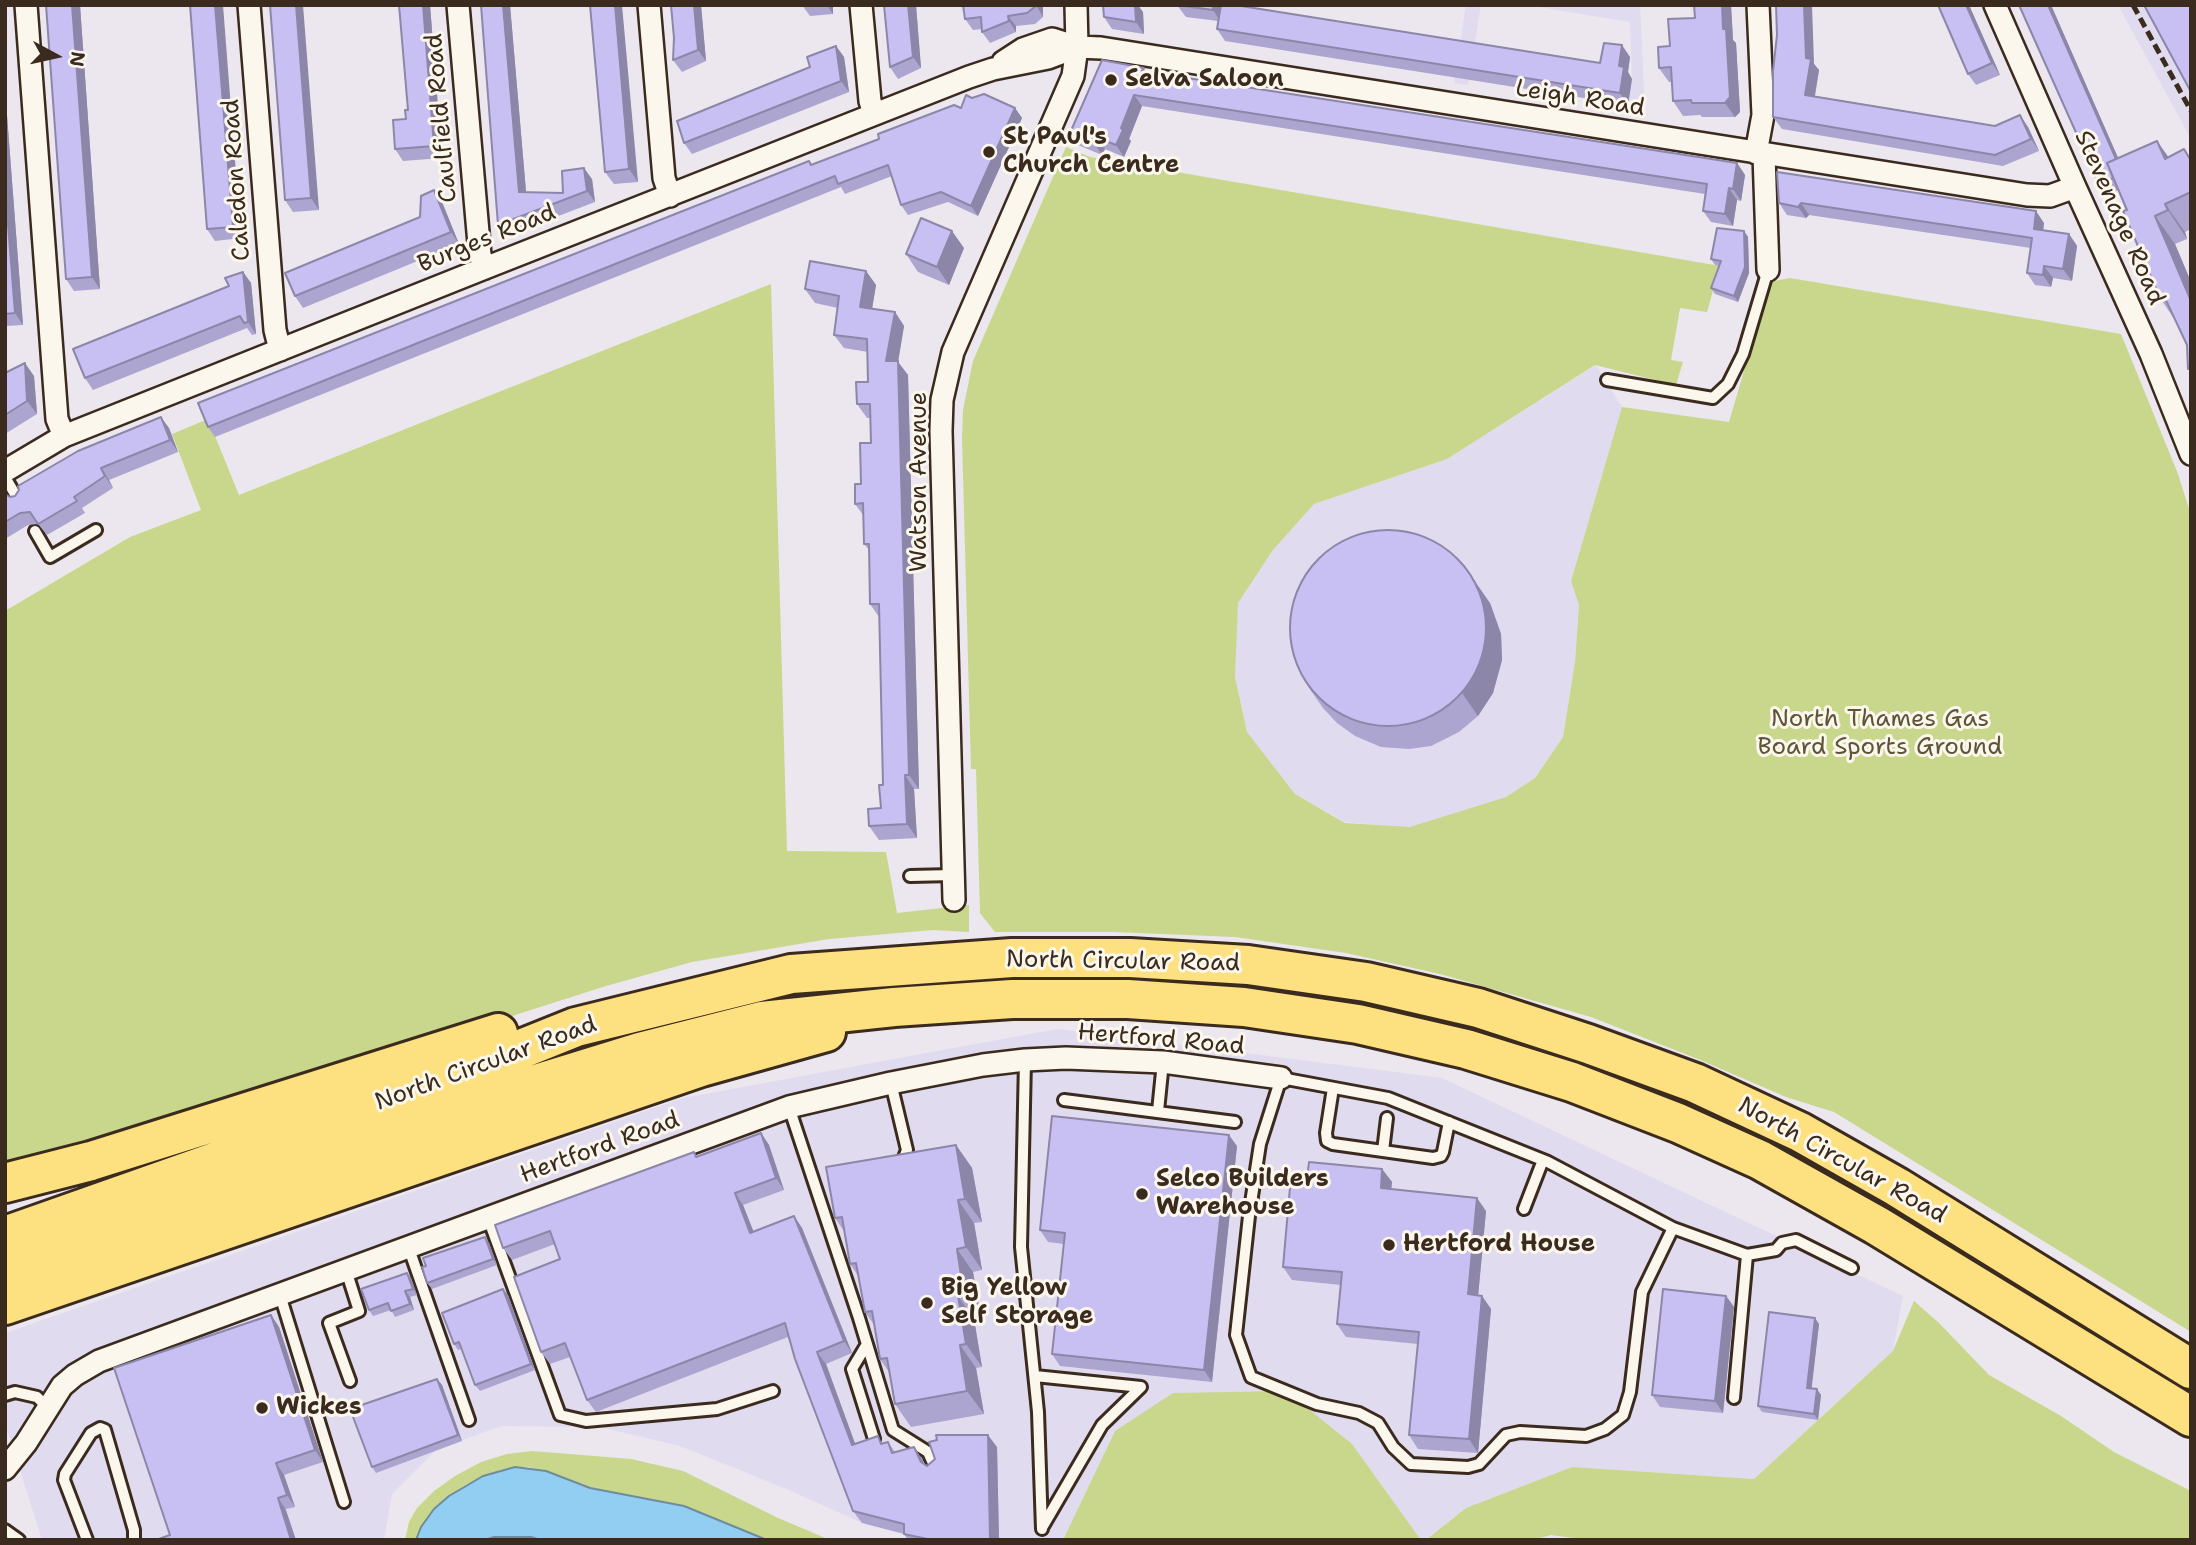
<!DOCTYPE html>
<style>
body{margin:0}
#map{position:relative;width:2196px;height:1545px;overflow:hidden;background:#ece6ee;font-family:"Shantell Sans",sans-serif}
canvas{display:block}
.frame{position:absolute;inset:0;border:7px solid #3b2a1e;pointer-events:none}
.north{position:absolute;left:21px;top:21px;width:70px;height:70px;-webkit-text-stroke:5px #fbf7ec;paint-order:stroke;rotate:98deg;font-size:19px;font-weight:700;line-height:28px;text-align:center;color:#3b2a1e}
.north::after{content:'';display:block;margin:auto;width:24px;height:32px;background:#3b2a1e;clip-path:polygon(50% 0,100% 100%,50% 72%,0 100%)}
</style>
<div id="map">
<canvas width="2196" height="1545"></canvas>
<div class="frame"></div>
<div class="north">N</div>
</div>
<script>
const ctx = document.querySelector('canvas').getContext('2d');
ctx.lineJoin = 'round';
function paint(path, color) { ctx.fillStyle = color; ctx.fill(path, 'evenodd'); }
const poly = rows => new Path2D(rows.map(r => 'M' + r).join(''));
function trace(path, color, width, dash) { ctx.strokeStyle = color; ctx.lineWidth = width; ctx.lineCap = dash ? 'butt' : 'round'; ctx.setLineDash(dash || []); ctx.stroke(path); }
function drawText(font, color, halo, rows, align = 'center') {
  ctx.font = font + ' "Shantell Sans",sans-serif'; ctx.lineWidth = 6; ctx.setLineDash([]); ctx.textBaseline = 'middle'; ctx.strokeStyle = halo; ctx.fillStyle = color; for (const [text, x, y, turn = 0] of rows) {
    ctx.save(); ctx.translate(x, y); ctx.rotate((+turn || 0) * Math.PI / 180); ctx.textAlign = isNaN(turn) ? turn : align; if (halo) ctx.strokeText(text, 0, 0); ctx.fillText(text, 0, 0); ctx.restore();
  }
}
const built = poly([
 [1466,5,1481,5,1468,85,1454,83],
 [1527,5,1640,5,1645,112,1627,110,1632,79,1630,22],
 [2118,5,2147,5,2191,86,2191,139],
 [1596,365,1622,407,1571,581,1579,605,1575,662,1563,737,1535,778,1506,797,1410,828,1345,822,1295,794,1247,732,1235,677,1237,603,1273,550,1314,504,1447,459],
 [1057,1029,1442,1078,1903,1296,1893,1351,1754,1479,1572,1467,1466,1508,1426,1540,1421,1540,1352,1444,1115,1431,1063,1540,930,1540,862,1523,789,1490,680,1446,600,1427,501,1426,436,1450,392,1494,384,1540,42,1540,5,1423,5,1333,683,1098]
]);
const green = poly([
 [1066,147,1090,157,1720,266,1707,312,1680,308,1671,360,1683,362,1676,385,1595,365,1447,459,1314,504,1273,550,1238,603,1235,677,1247,732,1295,794,1345,823,1410,827,1506,797,1535,778,1563,737,1575,662,1579,605,1571,581,1622,407,1729,422,1770,282,1790,278,2121,334,2178,474,2191,515,2191,1332,1834,1112,1786,1097,1698,1059,1591,1017,1440,974,1346,953,1235,937,1113,932,995,932,980,913,976,769,971,769,962,438,963,410,973,361],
 [771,284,787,851,886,852,897,913,969,905,969,932,933,930,829,939,692,962,606,986,127,1139,5,1169,5,611,130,537,201,510,172,434,208,419,239,495],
 [1914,1301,1939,1323,1989,1375,2061,1416,2114,1452,2191,1491,2191,1540,1656,1540,1573,1538,1551,1535,1532,1540,1426,1540,1466,1508,1572,1467,1754,1479,1893,1351],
 [1286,1391,1352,1444,1421,1540,1063,1540,1115,1431,1173,1393],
 [532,1451,631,1459,683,1471,778,1518,830,1540,767,1540,684,1506,590,1488,529,1467,515,1467,500,1470,467,1484,449,1496,421,1527,416,1540,405,1540,409,1522,417,1508,434,1491,455,1476,481,1462,507,1454]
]);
const water = poly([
 [515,1467,546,1471,590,1488,684,1506,767,1540,540,1540,531,1537,494,1537,485,1540,416,1540,421,1527,434,1509,449,1496,483,1476,515,1467]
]);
const lane = poly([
 [1607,380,1713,398,1728,384,1743,354,1768,270],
 [5,477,19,501],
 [35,531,50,557,96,530],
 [910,876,953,875],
 [1025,1060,1021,1247,1038,1412,1042,1529],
 [1281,1078,1388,1098,1548,1162,1673,1228,1642,1292,1630,1392,1623,1415,1605,1429,1586,1436,1520,1432,1506,1435,1479,1464,1468,1467,1411,1464,1393,1447,1378,1423,1359,1413,1317,1404,1251,1377,1236,1335,1249,1216,1260,1144,1281,1078],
 [891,1083,907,1150,903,1160,899,1162],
 [1333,1088,1326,1133,1327,1141,1333,1144,1433,1158,1441,1156,1443,1152,1449,1122],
 [1064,1100,1235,1122],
 [789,1107,859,1318,893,1430,928,1452,936,1470],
 [1158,1111,1163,1062],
 [1383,1151,1387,1118],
 [1524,1209,1543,1160],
 [488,1218,560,1415,586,1421,717,1409,773,1391],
 [1673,1228,1747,1255,1776,1250,1782,1243,1796,1240,1852,1268],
 [408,1246,469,1420],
 [346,1270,359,1311,329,1323,350,1381],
 [280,1295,344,1502],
 [867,1344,852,1369,874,1439],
 [1035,1376,1141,1387,1102,1425,1043,1526],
 [5,1395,15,1392,37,1397,48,1408],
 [1734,1398,1747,1255],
 [5,1530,19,1540],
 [87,1540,64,1480,65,1474,91,1433,100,1428,105,1430,134,1530,134,1540]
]);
const street = poly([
 [26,5,57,419,64,436],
 [249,5,275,330,280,350],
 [458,5,480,255,485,268],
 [649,5,664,178,670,196],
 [861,5,870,101,874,114],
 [1995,5,2075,187,2151,354,2191,454],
 [1003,62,1023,49,1052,39,1077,47],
 [1756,153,1763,115,1758,5],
 [1764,155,1768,270],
 [5,471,64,436,485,268,969,77,993,69,1048,58,1077,47,1101,48,2027,195,2050,196,2075,187],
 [954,900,941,431,942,400,953,352,1073,76,1077,47,1076,5],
 [5,1469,26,1443,62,1386,75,1375,99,1361,789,1107,891,1083,983,1065,1025,1060,1066,1058,1163,1062,1281,1078]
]);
const highway = poly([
 [5,1183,91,1161,498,1033],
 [5,1236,419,1090,576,1027,791,974,1012,958,1130,958,1248,965,1366,982,1478,1008,1588,1044,1695,1083,1800,1132,1897,1187,2191,1369],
 [5,1270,520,1089,640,1052,762,1021,894,1007,1012,999,1128,999,1244,1007,1358,1024,1466,1049,1572,1082,1678,1123,1760,1160,1876,1225,2191,1417],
 [5,1305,701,1067,826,1032]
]);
const rail = poly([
 [2133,5,2191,111]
]);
const wall = poly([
 [46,5,80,5,100,289,74,291,66,279],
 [190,5,241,238,215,241,207,229],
 [270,5,319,210,293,212,285,200],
 [399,5,430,5,442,158,403,161,395,149,408,110],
 [510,5,526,192,563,193,592,179,595,202,506,236,498,225],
 [591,5,638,182,614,184,605,172],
 [671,5,701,5,706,61,682,72,673,60,674,38],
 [802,5,833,5,833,14,810,16],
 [884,5,916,5,921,68,898,79,890,67],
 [963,5,1043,5,1043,17,1035,24,1016,26,1016,32,990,43,982,32,982,29,973,30,965,19],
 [1177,5,1600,63,1630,57,1628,72,1632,79,1628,105,1225,41,1217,29,1218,21,1186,17],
 [1694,5,1731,5,1733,40,1736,43,1740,112,1735,117,1702,117,1700,115,1683,116,1673,101,1672,82,1669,82,1659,68,1670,46,1695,18],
 [1938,5,1969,5,2000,75,1976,85,1968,74],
 [2019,5,2051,5,2118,158,2169,157,2184,149,2191,159,2191,229,2185,232,2187,239,2175,244,2191,282,2191,373,2188,369,2187,345,2175,320,2160,298,2118,190,2107,196,2099,184],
 [1143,12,1144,34,1112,29,1104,17],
 [836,46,844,57,849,92,692,154,684,143,810,67],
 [1814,64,1819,70,1815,96,1995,126,2028,127,2039,151,2003,166,1782,129,1773,117],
 [1144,68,1146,72,1737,163,1745,175,1741,201,1737,200,1733,226,1711,222,1703,211,1705,194,1142,106,1129,139,1131,141,1124,157,1105,149,1102,155,1078,145,1070,133],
 [5,89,23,325,5,326],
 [972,98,1015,108,1022,118,978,216,948,202,908,215,901,205,892,176,845,194,841,187,215,437,208,427,811,165,961,108],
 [1777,172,2044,223,2043,230,2069,234,2077,246,2072,281,2053,278,2051,287,2035,285,2027,273,2031,248,1809,215,1806,218,1787,215,1779,203],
 [434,190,442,202,459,244,303,308,295,296,420,217],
 [1744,231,1748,237,1749,273,1738,302,1715,294,1711,288,1719,266,1715,265,1711,259],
 [964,248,949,285,918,272,906,254],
 [866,271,876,285,872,309,895,312,904,326,898,362,908,375,919,789,914,789,917,838,879,840,869,826,881,808,883,785,879,617,870,604,869,550,864,544,864,516,855,504,871,443,870,418,867,418,857,404,868,382,868,352,844,348,834,335,838,308,815,303,805,289],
 [243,272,251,283,256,334,252,335,247,328,93,390,85,378,229,286],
 [5,373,34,376,37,414,5,434],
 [169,428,178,452,109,480,113,488,82,508,85,513,47,535,38,524,28,525,5,539,5,494,10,497,15,496,19,490],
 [1490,603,1501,634,1502,660,1493,693,1478,716,1459,732,1431,746,1409,749,1381,747,1355,736,1337,723,1323,708,1307,685],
 [761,1133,769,1145,784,1190,743,1205,753,1232,794,1216,802,1228,852,1353,826,1364,855,1444,883,1443,888,1442,895,1452,922,1459,925,1464,927,1466,997,1447,999,1540,908,1540,904,1534,862,1523,853,1511,788,1337,596,1412,587,1400,570,1357,550,1364,541,1352,560,1259,555,1244,512,1260,503,1248,697,1156],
 [956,1145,972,1168,982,1222,974,1223,982,1270,973,1272,981,1318,974,1319,982,1367,976,1368,984,1414,911,1427,895,1404,889,1372,880,1359,875,1326,865,1312,859,1277,850,1264,844,1231,835,1218],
 [1237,1146,1212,1382,1060,1366,1052,1354,1064,1244,1048,1242,1040,1230],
 [1382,1169,1392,1182,1391,1189,1486,1211,1478,1295,1482,1296,1491,1309,1478,1453,1418,1449,1409,1435,1418,1344,1346,1337,1337,1324,1341,1285,1292,1280,1283,1267,1307,1178],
 [485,1237,489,1243,497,1265,432,1289,427,1283],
 [407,1273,411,1278,417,1295,410,1297,414,1310,395,1317,391,1310,373,1316,369,1310],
 [503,1289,508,1295,535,1370,480,1391,475,1385,461,1349,458,1350,454,1344],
 [1726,1296,1734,1307,1723,1413,1660,1407,1652,1395],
 [271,1315,279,1327,323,1462,284,1475,295,1507,170,1535],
 [1819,1324,1811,1389,1821,1395,1818,1420,1762,1412,1758,1406],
 [437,1379,442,1385,462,1441,376,1473,372,1467]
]);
const shadedWall = poly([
 [72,5,80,5,100,289,92,277],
 [215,5,223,5,241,238,233,227],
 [296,5,303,5,319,210,311,198],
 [423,5,430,5,442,158,434,146],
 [503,5,510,5,527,203,519,192],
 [615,5,622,5,638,182,629,169],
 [694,5,701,5,706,61,698,50],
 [827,5,833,5,833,14],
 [908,5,916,5,921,68,913,57],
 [1036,5,1043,5,1043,17],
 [1133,5,1138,5,1143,12,1144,34,1136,22],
 [1213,5,1223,5,1221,22,1213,10],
 [1722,5,1731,5,1733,40,1736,43,1740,112,1735,117,1725,103],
 [1804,5,1812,5,1814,64,1819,70,1813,106,1805,95,1806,58],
 [1966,5,1969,5,2000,75,1992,63],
 [2048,5,2051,5,2130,185,2122,173],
 [1008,16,1016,26,1016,32,1009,21],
 [1622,45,1630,57,1628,72,1632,79,1628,105,1620,93,1619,66],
 [836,46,844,57,849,92,841,81],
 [5,89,23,325,15,313,5,186],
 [1134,95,1142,106,1129,139,1131,141,1124,157,1116,145,1121,128],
 [1015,108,1022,118,978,216,971,206],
 [2020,115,2028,127,2039,151,2031,139],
 [1096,137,1105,149,1102,155,1094,143],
 [2157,141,2177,169,2165,159],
 [1737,163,1745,175,1741,201,1733,189],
 [584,168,592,179,595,202,587,191],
 [1729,188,1737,200,1733,226,1725,214],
 [434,190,442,202,459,244,451,232],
 [1801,203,1809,215,1806,218,1798,207],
 [2165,204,2185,232,2187,239,2168,210],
 [2036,211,2044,223,2042,240,2034,229],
 [2155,216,2175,244,2191,282,2191,301],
 [952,231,964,248,949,285,937,267],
 [1744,231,1748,237,1749,273,1738,302,1734,296],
 [2069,234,2077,246,2072,281,2063,269],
 [2044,266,2053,278,2051,287,2043,275],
 [866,271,876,285,870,321,860,307],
 [243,272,251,283,256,334,248,322],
 [895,312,904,326,898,362,908,375,919,789,909,775,886,361],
 [25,363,34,376,37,414,27,401],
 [161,417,169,428,178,452,170,440],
 [101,468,109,480,113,488,105,476],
 [1474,580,1490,603,1501,634,1502,660,1493,693,1478,716,1462,693],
 [905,775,914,789,917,838,907,824],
 [761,1133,769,1145,784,1190,776,1178],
 [1229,1135,1237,1146,1212,1382,1204,1370],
 [956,1145,972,1168,982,1222,965,1199],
 [1382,1169,1392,1182,1390,1202,1381,1188],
 [735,1193,743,1205,759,1245,750,1233],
 [1477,1198,1486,1211,1477,1308,1468,1294],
 [958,1200,974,1223,982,1270,966,1247],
 [794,1216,802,1228,852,1353,844,1341],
 [485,1237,489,1243,497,1265,493,1259],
 [957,1249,973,1272,981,1318,964,1295],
 [407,1273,411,1278,417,1295,413,1289],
 [503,1289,508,1295,535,1370,531,1364],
 [405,1291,410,1297,414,1310,410,1304],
 [958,1296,974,1319,982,1367,966,1344],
 [1482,1296,1491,1309,1478,1453,1469,1439],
 [1726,1296,1734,1307,1723,1413,1715,1401],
 [271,1315,279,1327,323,1462,315,1450],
 [1815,1318,1819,1324,1811,1394,1807,1388],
 [960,1345,976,1368,984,1414,967,1391],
 [817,1352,826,1364,860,1457,852,1445],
 [437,1379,442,1385,462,1441,458,1435],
 [1817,1389,1821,1395,1818,1420,1814,1414],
 [988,1435,997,1447,999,1540,990,1540],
 [914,1447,922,1459,929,1474,921,1462],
 [276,1463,284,1475,295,1507,287,1495],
 [278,1498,286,1510,296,1540,291,1540]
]);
const building = poly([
 [46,5,72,5,92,277,66,279,46,5],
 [190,5,215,5,233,227,207,229,190,5],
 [270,5,296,5,311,198,285,200,270,5],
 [399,5,423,5,434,146,395,149,393,120,406,119,405,110,408,110,399,5],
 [481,5,503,5,519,192,563,193,562,171,584,168,587,191,498,225,481,5],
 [590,5,615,5,629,169,605,172,590,5],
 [671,5,694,5,698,50,673,60,674,38,671,5],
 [884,5,908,5,913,57,890,67,884,5],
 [963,5,1036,5,1036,6,1027,13,1008,16,1009,21,982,32,981,17,965,19,963,5],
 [1103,5,1135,5,1136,22,1104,17,1103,5],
 [1177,5,1213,5,1213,10,1177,5],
 [1221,5,1235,5,1600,63,1604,43,1622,45,1619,66,1624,67,1620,93,1217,29,1221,5],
 [1694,5,1722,5,1723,29,1726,29,1730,97,1725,103,1692,103,1691,100,1673,101,1671,67,1659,68,1658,47,1670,46,1668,19,1695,18,1694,5],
 [1776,5,1804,5,1806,58,1811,59,1805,95,1995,126,2020,115,2031,139,1995,155,1773,117,1773,71,1777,35,1776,5],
 [1938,5,1966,5,1992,63,1968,74,1938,5],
 [2019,5,2048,5,2116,159,2107,163,2113,178,2099,184,2019,5],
 [2144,5,2191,5,2191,92,2144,5],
 [836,46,841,81,684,143,677,121,810,67,807,57,836,46],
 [1102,60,1144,68,1142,71,1737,163,1733,189,1729,188,1725,214,1703,211,1707,184,1134,95,1121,128,1123,130,1116,145,1096,137,1094,143,1070,133,1102,60],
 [984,94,1015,108,971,206,941,192,901,205,888,165,838,184,835,176,208,427,198,403,809,161,811,165,879,139,878,134,954,105,961,108,966,95,972,98,984,94],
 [2157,141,2165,159,2184,149,2191,161,2191,192,2165,204,2168,210,2155,216,2191,301,2191,369,2188,369,2187,345,2164,296,2160,298,2123,211,2127,210,2107,163,2157,141],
 [1777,172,2036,211,2034,229,2069,234,2063,269,2044,266,2043,275,2027,273,2032,238,1801,203,1798,207,1779,203,1777,172],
 [5,186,15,313,5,314,5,186],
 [434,190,451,232,295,296,285,273,420,217,421,196,434,190],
 [921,218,952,231,937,267,906,254,921,218],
 [1717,228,1744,231,1745,267,1734,296,1711,288,1721,261,1711,259,1717,228],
 [810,261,866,271,860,307,895,312,886,361,898,361,909,775,905,775,907,824,869,826,868,809,881,808,879,785,883,785,879,604,870,604,869,544,864,544,863,503,855,504,855,484,861,484,860,443,871,443,870,404,857,404,856,382,868,382,867,339,834,335,839,296,805,289,810,261],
 [243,272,248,322,244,323,240,316,85,378,73,349,229,286,225,278,243,272],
 [25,363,27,401,5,415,5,373,25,363],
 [161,417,170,440,101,468,105,476,74,497,77,501,38,524,30,512,20,513,5,522,5,494,10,497,15,496,19,490,18,486,78,451,161,417],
 '1290 628a98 98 0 1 1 196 0a98 98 0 1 1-196 0Z',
 [1052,1116,1229,1135,1204,1370,1052,1354,1065,1233,1040,1230,1052,1116],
 [761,1133,776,1178,735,1193,750,1233,794,1216,844,1341,817,1352,852,1445,878,1436,881,1444,888,1442,892,1453,914,1447,921,1462,927,1466,935,1459,929,1442,937,1440,936,1435,988,1435,990,1540,932,1540,904,1534,904,1524,853,1511,795,1359,785,1323,587,1400,565,1343,541,1352,514,1277,560,1259,550,1231,503,1248,495,1225,694,1152,696,1157,761,1133],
 [956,1145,965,1199,958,1200,966,1247,957,1249,964,1295,958,1296,966,1344,960,1345,967,1391,895,1404,887,1358,880,1359,872,1311,865,1312,856,1263,850,1264,842,1217,835,1218,826,1167,956,1145],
 [1309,1162,1382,1169,1381,1188,1477,1198,1468,1294,1482,1296,1469,1439,1409,1435,1419,1332,1337,1324,1342,1272,1283,1267,1291,1176,1307,1178,1309,1162],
 [485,1237,493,1259,427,1283,422,1267,426,1266,423,1258,485,1237],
 [407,1273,413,1289,405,1291,410,1304,391,1311,388,1303,369,1310,361,1289,407,1273],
 [503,1289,531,1364,475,1385,459,1342,454,1344,442,1313,503,1289],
 [1663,1289,1726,1296,1715,1401,1652,1395,1663,1289],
 [1769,1312,1815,1318,1807,1388,1817,1389,1814,1414,1758,1406,1769,1312],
 [271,1315,315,1450,276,1463,287,1495,278,1498,291,1540,156,1540,170,1535,114,1368,271,1315],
 [437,1379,458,1435,372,1467,350,1409,437,1379]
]);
const markers = [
 [1111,80,7,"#3b2a1e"],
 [989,152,7,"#3b2a1e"],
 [1142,1194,7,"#3b2a1e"],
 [1389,1245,7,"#3b2a1e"],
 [927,1303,7,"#3b2a1e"],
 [262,1408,7,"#3b2a1e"]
];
const poiNames = [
 ["Selva Saloon",1125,80],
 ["St Paul's",1003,138],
 ["Church Centre",1003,166],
 ["Selco Builders",1156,1180],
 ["Warehouse",1156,1208],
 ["Hertford House",1403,1245],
 ["Big Yellow",941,1289],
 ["Self Storage",941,1317],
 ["Wickes",276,1408]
];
const streetNames = [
 ["Leigh Road",1580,99,9],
 ["Caulfield Road",442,118,-95],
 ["Caledon Road",237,180,-94],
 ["Stevenage Road",2119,218,66],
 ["Burges Road",487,239,-22],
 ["Watson Avenue",920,482,-90],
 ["North Circular Road",1123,962,1],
 ["Hertford Road",1161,1040,5],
 ["North Circular Road",486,1064,-20],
 ["Hertford Road",600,1148,-20],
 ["North Circular Road",1842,1161,29]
];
const parkNames = [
 ["North Thames Gas",1880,720],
 ["Board Sports Ground",1880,748]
];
paint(built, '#e1dbef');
paint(green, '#c8d78b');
paint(water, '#92cdf2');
trace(water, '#6f8c9d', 2);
trace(lane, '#3b2a1e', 16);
trace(street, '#3b2a1e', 26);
trace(highway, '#3b2a1e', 44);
trace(lane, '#fbf7ec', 10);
trace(street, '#fbf7ec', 21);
trace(highway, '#fde080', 38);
trace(rail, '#3b2a1e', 5, [10, 5]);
paint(wall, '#aca5d0');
paint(shadedWall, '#8c86a9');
paint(building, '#c8c0f2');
trace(building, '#8c86a9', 2);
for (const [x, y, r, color] of markers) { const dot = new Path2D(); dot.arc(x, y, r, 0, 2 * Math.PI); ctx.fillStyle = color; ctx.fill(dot); trace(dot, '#fbf7ec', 2.5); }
drawText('bold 24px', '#3b2a1e', '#fbf7ec', poiNames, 'left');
drawText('24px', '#3b2a1e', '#fbf7ec', streetNames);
drawText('24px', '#5e5539', '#fbf7ec', parkNames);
</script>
